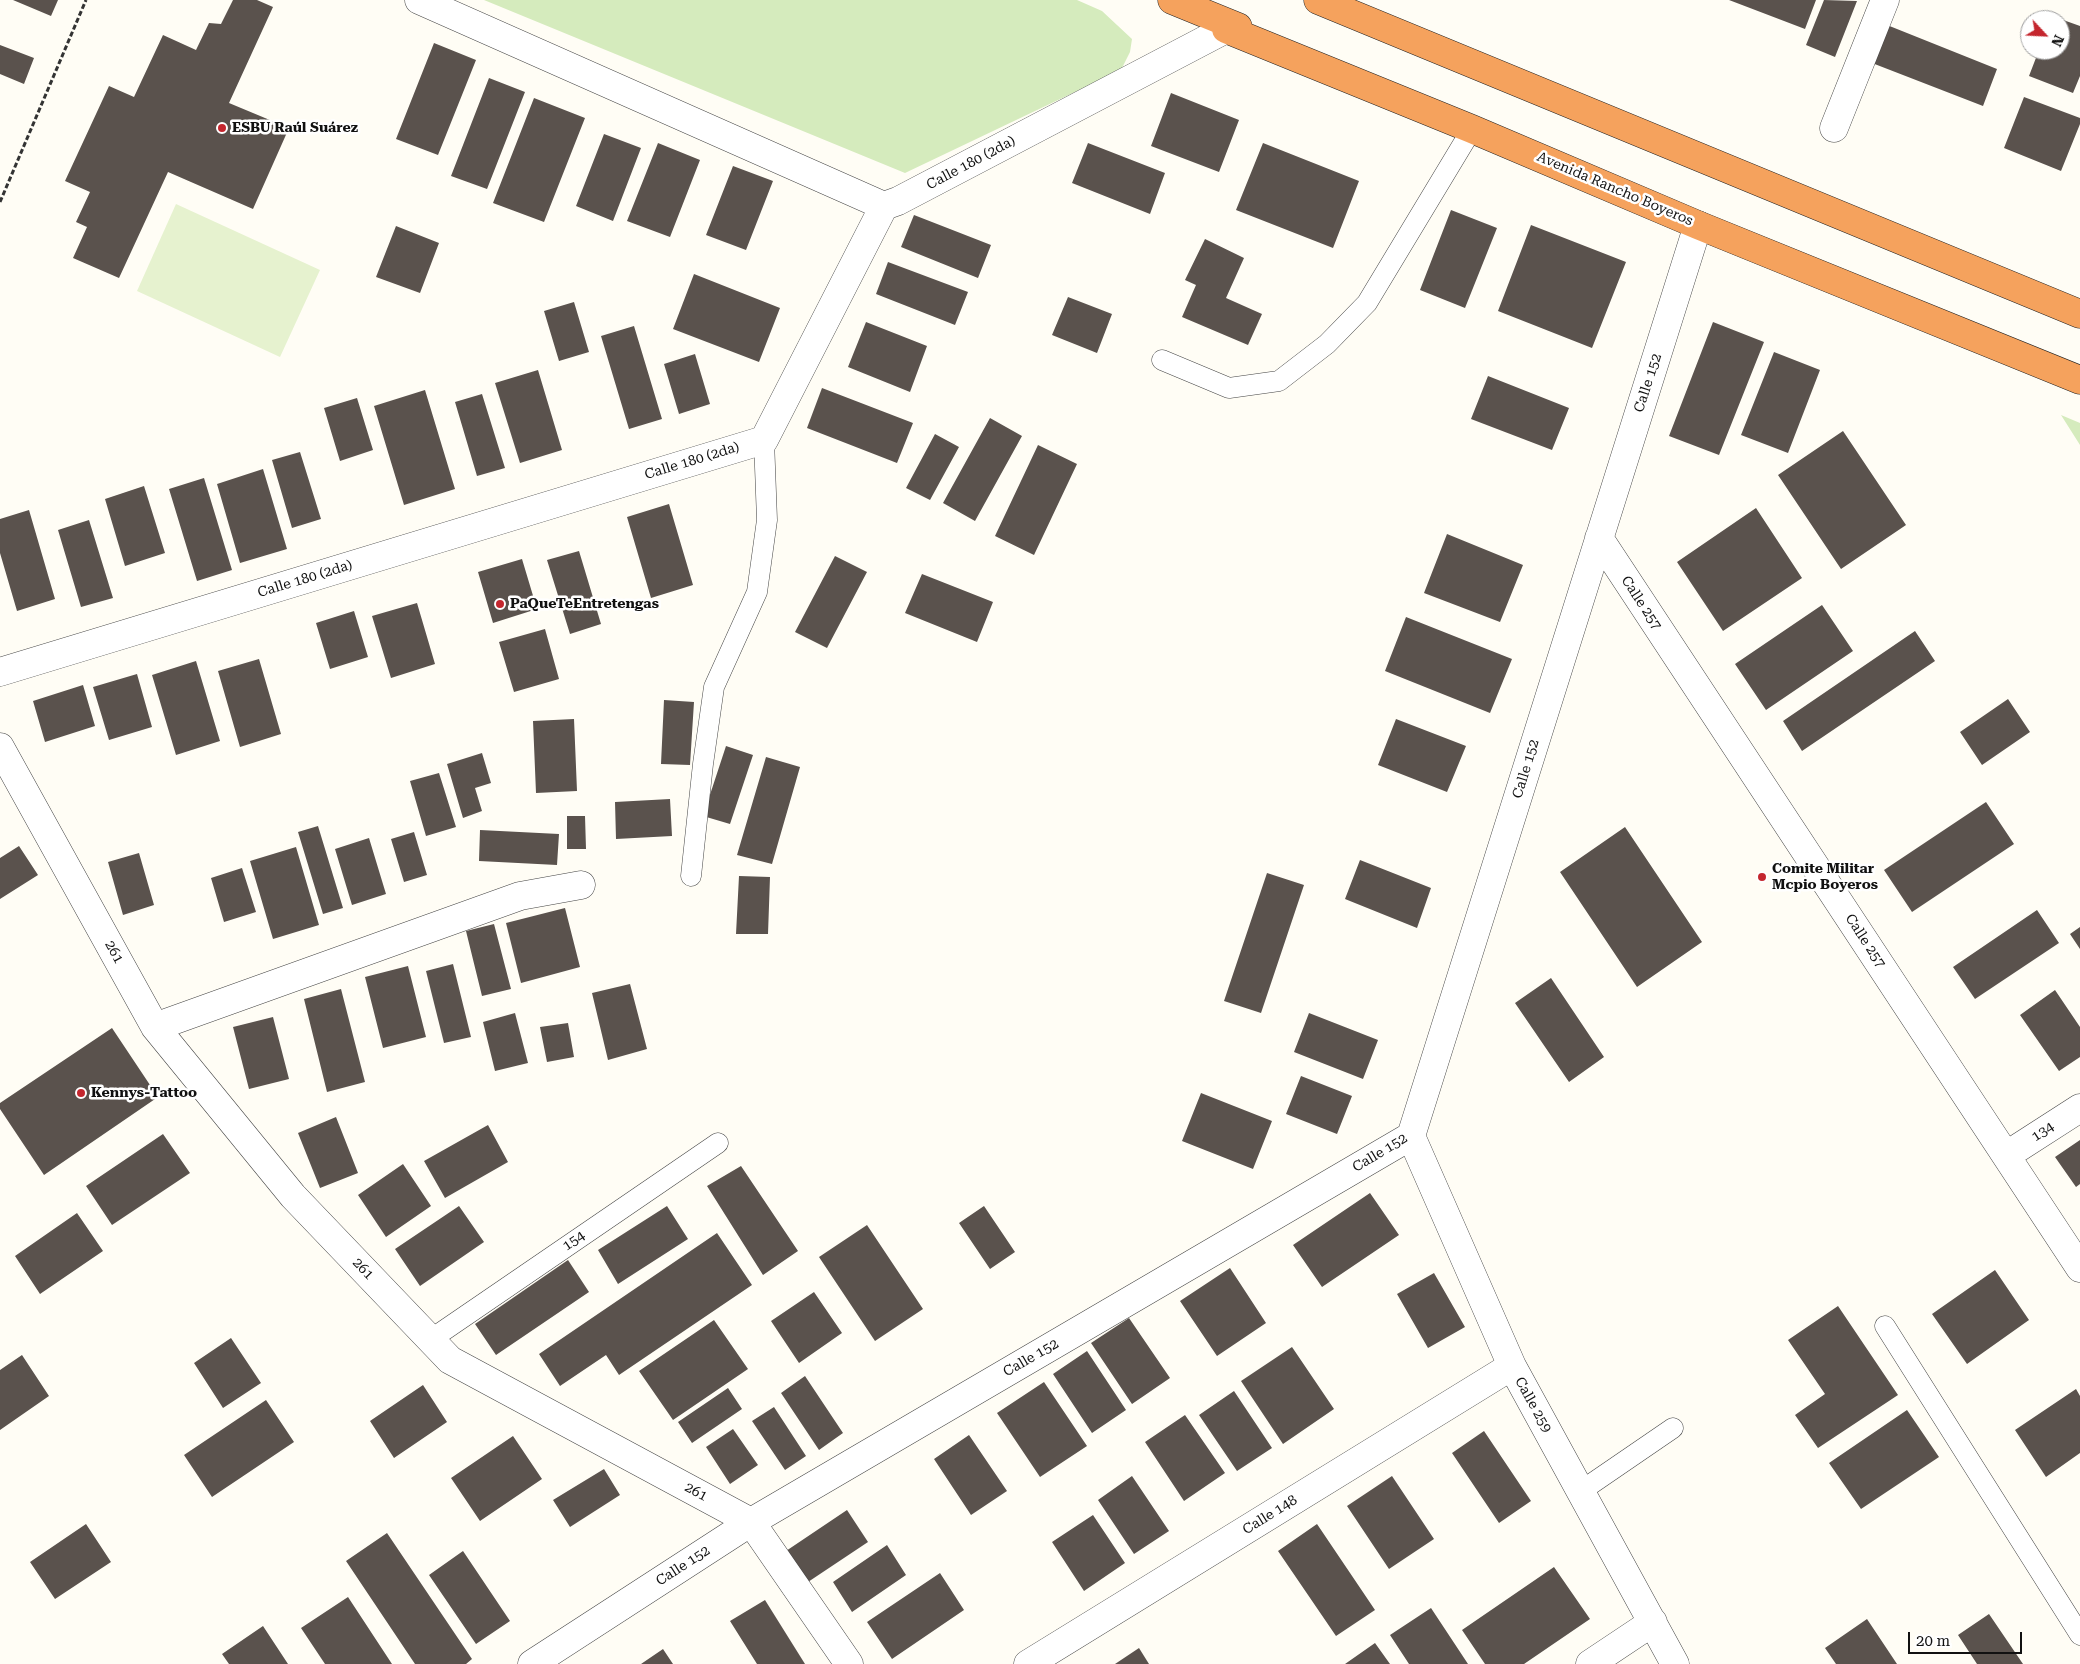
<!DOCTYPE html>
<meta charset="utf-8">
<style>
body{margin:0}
#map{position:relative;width:2080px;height:1664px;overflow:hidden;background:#fffdf5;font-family:"Roboto Serif",serif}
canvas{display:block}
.north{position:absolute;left:2020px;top:10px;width:50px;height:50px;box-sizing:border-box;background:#fff;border:1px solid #a0a0a0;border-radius:50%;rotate:115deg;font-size:14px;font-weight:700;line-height:20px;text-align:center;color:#111}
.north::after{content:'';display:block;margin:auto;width:18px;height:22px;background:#c4262e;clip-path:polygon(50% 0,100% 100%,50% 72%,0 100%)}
.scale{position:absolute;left:1908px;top:1632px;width:114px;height:22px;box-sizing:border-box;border:2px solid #111;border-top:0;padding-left:6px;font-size:15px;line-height:18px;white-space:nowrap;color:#111;-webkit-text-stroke:4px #fff;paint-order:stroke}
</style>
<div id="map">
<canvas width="2080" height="1664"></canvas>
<div class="north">N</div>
<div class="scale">20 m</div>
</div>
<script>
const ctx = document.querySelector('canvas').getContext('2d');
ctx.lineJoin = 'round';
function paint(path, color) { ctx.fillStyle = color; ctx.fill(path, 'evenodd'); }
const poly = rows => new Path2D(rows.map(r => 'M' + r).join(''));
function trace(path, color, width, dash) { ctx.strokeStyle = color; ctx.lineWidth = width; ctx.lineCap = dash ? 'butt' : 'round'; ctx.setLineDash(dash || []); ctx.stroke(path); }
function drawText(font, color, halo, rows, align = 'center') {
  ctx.font = font + ' "Roboto Serif",serif'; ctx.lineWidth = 5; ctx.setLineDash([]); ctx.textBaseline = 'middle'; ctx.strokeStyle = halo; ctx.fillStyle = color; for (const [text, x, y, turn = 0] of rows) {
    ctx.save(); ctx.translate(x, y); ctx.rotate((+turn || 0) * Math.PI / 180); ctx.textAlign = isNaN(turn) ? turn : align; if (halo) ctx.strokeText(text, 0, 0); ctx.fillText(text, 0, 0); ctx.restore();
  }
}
const green = poly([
 [484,0,1077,0,1102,11,1132,39,1130,52,1121,70,905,173],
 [2061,415,2080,423,2080,445]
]);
const pitch = poly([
 [176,204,320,270,280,357,137,291]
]);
const building = poly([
 [13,0,58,0,51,16],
 [233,0,257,0,273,7,229,103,289,128,253,209,168,172,119,278,73,258,87,227,76,222,90,192,65,181,109,86,134,97,163,35,196,50,209,23,221,24],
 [1729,0,1816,0,1805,29],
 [1824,0,1857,1,1835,57,1806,45],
 [2052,16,2080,26,2080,76,2073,93,2029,76,2039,50,2060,50,2060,20,2050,20],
 [1887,25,1997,69,1983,106,1872,63],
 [434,43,476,60,438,155,396,139],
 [0,45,34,58,24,84,0,74],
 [489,78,525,92,487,189,451,176],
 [1171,93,1239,120,1219,172,1151,146],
 [2024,97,2080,118,2080,124,2061,171,2004,148],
 [534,98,585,118,544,222,493,203],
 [604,134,641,148,613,221,576,206],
 [658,143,700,160,670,237,627,221],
 [1088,143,1165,173,1150,214,1072,183],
 [1263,143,1359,181,1333,248,1236,210],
 [733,166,773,181,746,250,706,235],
 [1451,210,1497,228,1465,308,1420,290],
 [914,215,991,245,978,278,901,247],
 [1531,225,1626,262,1592,348,1498,311],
 [396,226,439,243,420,293,376,277],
 [1205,239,1244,258,1226,298,1262,314,1248,345,1182,317,1196,285,1185,280],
 [888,262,968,292,955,325,876,294],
 [694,274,780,308,759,362,673,329],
 [1068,297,1112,314,1097,353,1052,335],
 [574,302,589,352,559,361,544,311],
 [866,322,927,346,910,392,848,367],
 [1713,322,1764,342,1719,455,1669,436],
 [634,326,662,419,629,429,601,336],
 [1774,352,1820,370,1788,453,1741,435],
 [695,354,710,404,679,414,664,364],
 [538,370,562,450,520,463,495,383],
 [1488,376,1569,408,1552,450,1471,419],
 [822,388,913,423,897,463,807,428],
 [425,390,455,489,404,505,374,406],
 [482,394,505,468,477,476,455,402],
 [357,398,373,450,340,461,324,408],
 [990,418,1022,436,975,521,943,503],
 [1843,431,1906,525,1841,569,1778,475],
 [935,434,959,447,930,500,906,488],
 [1038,445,1077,464,1034,555,995,536],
 [300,452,321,519,292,528,272,460],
 [263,469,287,549,240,563,217,484],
 [204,478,232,570,197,581,169,489],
 [144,486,165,553,125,566,105,499],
 [669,504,693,585,651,598,627,517],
 [1756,508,1802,578,1723,631,1677,562],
 [29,510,55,599,17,611,0,553,0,519],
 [89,520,113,598,81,607,58,530],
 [1447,534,1523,565,1500,622,1424,593],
 [579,551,601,624,570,634,547,560],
 [835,556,867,572,827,648,795,632],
 [522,559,537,609,493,623,478,572],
 [922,574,993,602,977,642,905,613],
 [417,603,435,664,391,678,372,616],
 [1822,605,1853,651,1766,710,1735,664],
 [354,611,368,657,330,669,316,623],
 [1406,617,1512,659,1490,713,1385,671],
 [545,629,559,679,514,692,499,642],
 [1915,631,1935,661,1802,751,1783,721],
 [259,659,281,734,240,747,218,671],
 [196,661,220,741,176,755,152,675],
 [137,674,152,727,109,740,93,687],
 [83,685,95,726,45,742,33,701],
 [2008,699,2030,732,1982,765,1960,732],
 [664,700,694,702,690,765,661,764],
 [574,719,577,791,536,793,533,721],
 [1396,719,1466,746,1447,792,1378,765],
 [726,746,753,755,730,824,703,816],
 [482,753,491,783,475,788,482,811,463,818,447,764],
 [766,757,800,767,772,864,737,855],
 [439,773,456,827,426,836,410,781],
 [670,799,672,836,616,839,615,802],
 [1986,802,2014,844,1912,912,1884,870],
 [567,816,585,816,586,849,567,849],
 [318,826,343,908,323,914,298,832],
 [1625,827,1702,942,1637,987,1560,872],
 [480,830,559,834,557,865,479,861],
 [414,832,427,875,404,882,391,839],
 [369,838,386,894,352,905,335,849],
 [19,846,38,875,0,899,0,858],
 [296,847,319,925,273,939,250,861],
 [139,853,154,905,123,915,108,862],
 [1360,860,1431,888,1417,928,1345,899],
 [242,868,256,912,224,922,211,878],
 [1267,873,1304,885,1261,1013,1224,1001],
 [739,876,770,877,768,934,736,934],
 [565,908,580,967,521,983,506,923],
 [2037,910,2059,943,1975,999,1953,967],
 [494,924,511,989,482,996,466,931],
 [2080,927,2080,949,2070,934],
 [453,964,471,1037,444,1043,426,971],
 [408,966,426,1037,383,1048,365,977],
 [1551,978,1604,1057,1569,1082,1515,1003],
 [630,984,647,1049,608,1060,592,993],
 [341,989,365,1082,327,1092,304,999],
 [2055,990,2080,1027,2080,1057,2059,1071,2020,1015],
 [515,1013,528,1063,495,1071,483,1022],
 [1309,1013,1378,1040,1363,1079,1294,1052],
 [273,1017,289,1079,249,1089,233,1027],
 [568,1023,574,1057,547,1062,540,1027],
 [112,1028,158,1097,44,1175,0,1109,0,1103],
 [1301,1076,1352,1096,1337,1134,1286,1114],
 [1201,1093,1272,1121,1253,1169,1182,1141],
 [336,1117,358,1173,320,1188,298,1133],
 [488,1125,508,1162,445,1198,424,1161],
 [163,1134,190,1173,112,1225,86,1186],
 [2080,1140,2080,1184,2076,1187,2055,1157],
 [403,1164,431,1206,386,1237,358,1195],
 [741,1166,798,1251,763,1275,707,1186],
 [1370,1193,1399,1235,1322,1287,1293,1245],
 [459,1206,484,1242,420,1286,395,1249],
 [667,1206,688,1239,618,1284,598,1250],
 [984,1206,1015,1252,990,1269,959,1223],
 [77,1213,103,1251,40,1294,15,1256],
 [867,1225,923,1309,875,1341,819,1257],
 [717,1233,752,1285,619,1375,606,1355,560,1386,539,1354],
 [568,1260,589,1292,496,1355,475,1324],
 [1230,1268,1266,1323,1217,1356,1180,1301],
 [1995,1270,2029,1320,1967,1364,1932,1314],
 [1434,1273,1465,1327,1428,1348,1397,1294],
 [814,1292,842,1333,799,1363,771,1321],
 [1838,1306,1898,1395,1818,1448,1795,1415,1825,1394,1788,1340],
 [1129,1318,1170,1378,1132,1404,1091,1343],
 [714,1320,748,1369,673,1420,639,1371],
 [231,1338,261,1383,223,1408,194,1363],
 [1292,1347,1334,1409,1283,1444,1241,1381],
 [1087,1351,1126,1410,1092,1433,1053,1374],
 [22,1355,49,1396,0,1430,0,1370],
 [805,1376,843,1433,819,1450,781,1393],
 [1044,1382,1087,1446,1040,1477,997,1413],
 [423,1385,447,1422,394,1458,370,1421],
 [728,1388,742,1409,692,1443,678,1422],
 [2076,1389,2080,1396,2080,1453,2046,1477,2015,1430],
 [1234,1391,1272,1448,1237,1471,1199,1415],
 [266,1400,294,1442,212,1497,184,1455],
 [774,1407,806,1456,785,1470,752,1421],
 [1907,1410,1939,1457,1861,1509,1829,1463],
 [1185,1415,1225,1473,1184,1501,1145,1442],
 [733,1429,758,1465,730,1484,706,1447],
 [1484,1431,1531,1501,1499,1523,1452,1453],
 [969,1435,1007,1491,971,1515,934,1459],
 [513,1436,542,1479,480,1521,451,1478],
 [604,1469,620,1495,570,1527,553,1500],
 [1132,1476,1169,1531,1134,1554,1098,1500],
 [1392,1476,1434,1539,1389,1569,1347,1506],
 [847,1510,868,1542,808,1582,786,1551],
 [1093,1515,1125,1563,1084,1591,1052,1542],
 [86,1524,111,1562,55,1599,30,1562],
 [1317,1524,1375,1610,1336,1636,1278,1551],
 [387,1533,472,1659,466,1664,415,1664,346,1561],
 [887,1545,906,1575,852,1612,833,1582],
 [463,1551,510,1621,476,1644,429,1575],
 [1554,1567,1590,1619,1524,1664,1485,1664,1462,1630],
 [940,1573,964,1610,892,1659,867,1622],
 [348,1597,392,1664,325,1664,301,1628],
 [765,1600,805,1664,757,1664,730,1621],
 [1431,1608,1468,1664,1409,1664,1390,1635],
 [1989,1614,2023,1664,1977,1664,1958,1635],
 [1867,1619,1897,1664,1836,1664,1825,1648],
 [263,1626,288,1664,229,1664,222,1654],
 [1375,1643,1390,1664,1345,1664],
 [1139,1648,1149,1664,1115,1664],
 [663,1649,673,1664,641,1664]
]);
const path = poly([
 [0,202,86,0]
]);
const lane = poly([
 [1162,360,1229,388,1279,381,1327,344,1367,303,1472,129],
 [691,876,703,764,714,687,757,592,767,520,764,440],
 [1885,1326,2080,1635],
 [430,1340,718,1143],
 [1581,1491,1673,1428]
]);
const street = poly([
 [419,0,884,206],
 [1834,128,1885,0],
 [1599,538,2080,1268],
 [0,672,764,440,884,206,898,201,1226,29],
 [0,747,155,1027,293,1196,450,1360,751,1522,849,1664],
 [155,1027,520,896,581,885],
 [1411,1136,1512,1366,1675,1664],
 [2007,1155,2080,1108],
 [532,1664,751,1522,1411,1136,1698,225],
 [1028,1664,1512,1366],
 [1590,1664,1653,1622]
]);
const highway = poly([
 [1172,0,1238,27,1226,29,1472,129,1698,225,2080,380],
 [1318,0,2080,314]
]);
const markers = [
 [222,128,5,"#c4262e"],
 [500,604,5,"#c4262e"],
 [1762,877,5,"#c4262e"],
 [81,1093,5,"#c4262e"]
];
const poiNames = [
 ["ESBU Raúl Suárez",232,128],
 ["PaQueTeEntretengas",510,604],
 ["Comite Militar",1772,869],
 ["Mcpio Boyeros",1772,885],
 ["Kennys-Tattoo",91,1093]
];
const streetNames = [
 ["Calle 180 (2da)",971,163,-28],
 ["Avenida Rancho Boyeros",1615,189,23],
 ["Calle 152",1648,383,-72],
 ["Calle 180 (2da)",692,461,-17],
 ["Calle 180 (2da)",305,579,-17],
 ["Calle 257",1641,603,57],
 ["Calle 152",1526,769,-73],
 ["Calle 257",1865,941,57],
 ["261",114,952,61],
 ["134",2043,1132,-33],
 ["Calle 152",1380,1153,-31],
 ["154",574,1241,-34],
 ["261",363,1269,46],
 ["Calle 152",1031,1358,-30],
 ["Calle 259",1533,1405,61],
 ["261",696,1492,28],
 ["Calle 148",1270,1515,-32],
 ["Calle 152",683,1566,-33]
];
paint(green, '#d5ebbd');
paint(pitch, '#e6f2cf');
paint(building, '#5a524d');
trace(lane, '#444', 21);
trace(street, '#444', 29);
trace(highway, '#222', 29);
trace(path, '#333', 3, [5, 2.5]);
trace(lane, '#fff', 20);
trace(street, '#fff', 28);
trace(highway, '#f5a25d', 28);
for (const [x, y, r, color] of markers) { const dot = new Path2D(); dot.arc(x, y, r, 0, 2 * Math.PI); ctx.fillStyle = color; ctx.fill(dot); trace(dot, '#fff', 2); }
drawText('bold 14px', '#111', '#fff', poiNames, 'left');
drawText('14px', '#111', '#fff', streetNames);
</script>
